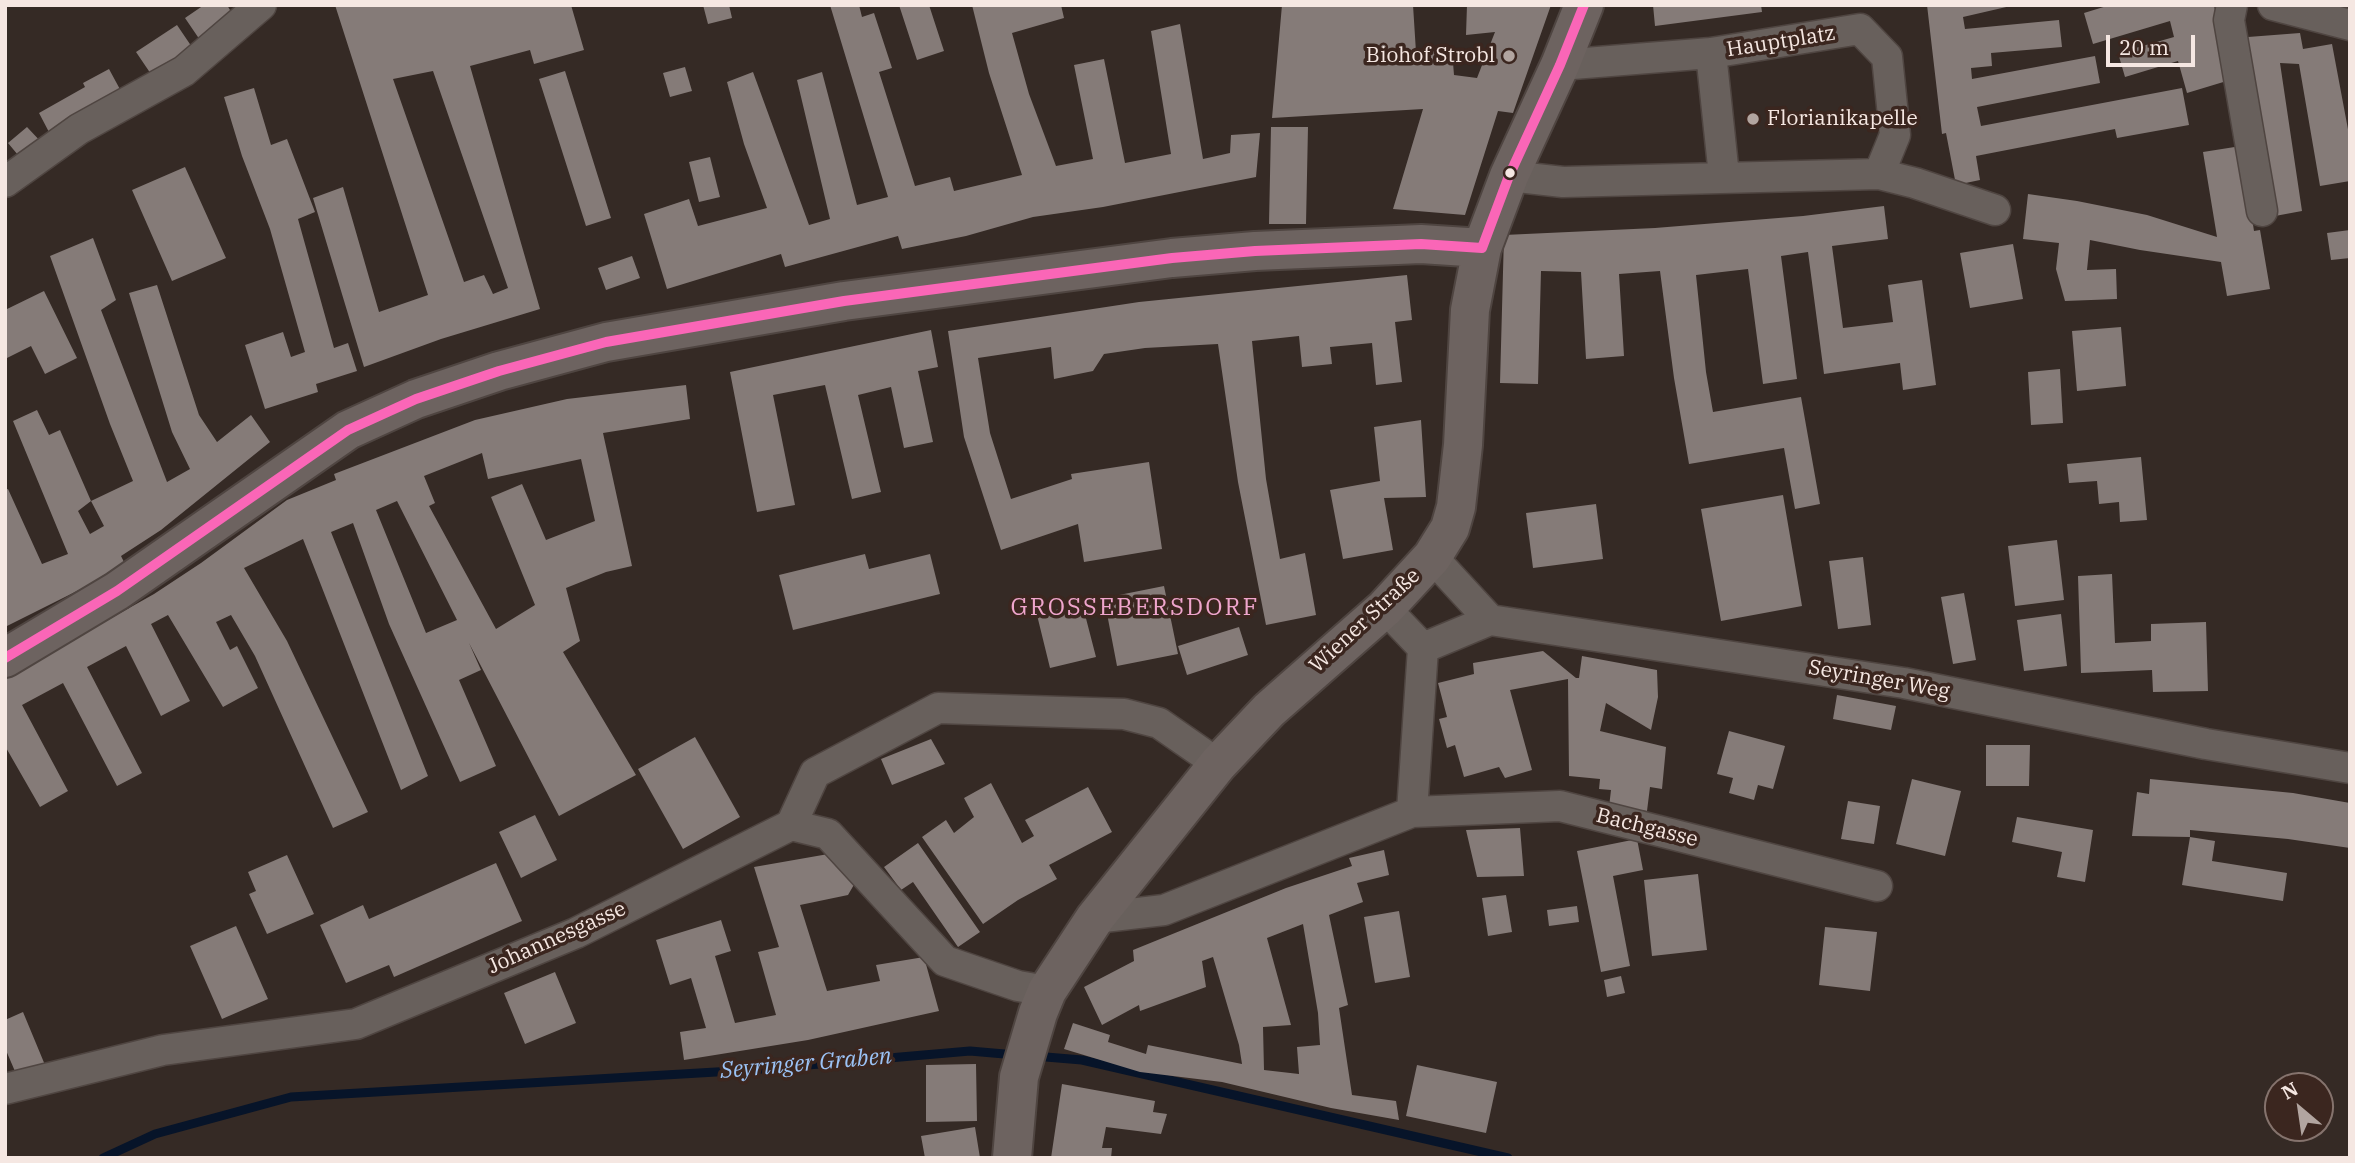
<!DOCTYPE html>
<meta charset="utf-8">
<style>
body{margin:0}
#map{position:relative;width:2355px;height:1163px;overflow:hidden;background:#352a25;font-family:"IBM Plex Serif",serif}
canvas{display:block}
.frame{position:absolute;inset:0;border:7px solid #f5e7e2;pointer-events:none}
.north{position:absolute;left:2264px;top:1072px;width:70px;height:70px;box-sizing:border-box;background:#3b261f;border:2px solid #85736d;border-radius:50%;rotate:331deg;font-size:19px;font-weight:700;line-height:28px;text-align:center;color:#f5e7e2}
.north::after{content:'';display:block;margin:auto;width:24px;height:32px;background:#b2a5a0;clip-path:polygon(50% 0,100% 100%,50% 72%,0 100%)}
.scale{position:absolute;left:2106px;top:35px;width:89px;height:32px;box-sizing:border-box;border:4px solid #f5e7e2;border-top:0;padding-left:9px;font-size:21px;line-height:24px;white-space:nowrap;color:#f5e7e2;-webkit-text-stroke:5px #3b261f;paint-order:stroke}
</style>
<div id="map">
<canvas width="2355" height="1163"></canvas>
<div class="frame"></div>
<div class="north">N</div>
<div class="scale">20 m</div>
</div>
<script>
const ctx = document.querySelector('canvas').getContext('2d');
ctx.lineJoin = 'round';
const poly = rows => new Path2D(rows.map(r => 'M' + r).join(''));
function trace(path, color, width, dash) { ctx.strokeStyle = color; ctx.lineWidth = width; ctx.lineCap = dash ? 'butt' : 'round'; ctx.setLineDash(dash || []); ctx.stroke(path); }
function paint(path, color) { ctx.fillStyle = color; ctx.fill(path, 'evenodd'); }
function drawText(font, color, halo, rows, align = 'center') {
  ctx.font = font + ' "IBM Plex Serif",serif'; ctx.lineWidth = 7; ctx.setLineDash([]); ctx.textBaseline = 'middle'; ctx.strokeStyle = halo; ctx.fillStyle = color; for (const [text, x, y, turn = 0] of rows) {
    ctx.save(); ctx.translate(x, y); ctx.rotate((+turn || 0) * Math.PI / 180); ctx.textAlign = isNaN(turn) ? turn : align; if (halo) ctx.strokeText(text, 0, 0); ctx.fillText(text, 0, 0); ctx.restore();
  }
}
const stream = poly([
 [1034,1056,1082,1060,1508,1158],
 [103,1158,155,1134,291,1097,750,1070,970,1051,1016,1055]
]);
const building = poly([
 [204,5,227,5,236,20,202,43,185,18],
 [335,5,571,5,584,50,534,64,530,50,470,66,540,309,441,339,364,367,313,198,343,187,379,312,428,295],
 [433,71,508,288,493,294,484,275,464,282,393,79],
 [703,5,729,5,732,18,708,24],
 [830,5,859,5,862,17,874,13,892,68,879,72,915,186,950,177,954,191,1022,175,989,73,972,5,1061,5,1064,18,1012,33,1029,94,1056,166,1093,159,1074,65,1104,59,1125,163,1171,154,1151,31,1180,24,1203,159,1230,153,1231,135,1260,133,1256,177,1103,207,1033,217,966,236,902,249,898,236,785,267,781,254,667,289,644,214,689,199,698,226,767,208,744,144,727,82,753,72,809,225,830,219,797,80,822,72,857,205,888,197],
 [899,5,929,5,944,51,917,60],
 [1282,5,1413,5,1416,52,1452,50,1454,75,1477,78,1495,32,1466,35,1467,5,1551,5,1513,113,1498,111,1465,215,1393,209,1423,109,1272,118],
 [1653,5,1761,5,1762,12,1655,26],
 [1927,5,2015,5,1963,17,1965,29,2059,20,2062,47,1991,53,1992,66,1971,68,1972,79,2095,56,2100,83,1977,107,1981,126,2182,88,2189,125,2117,138,2115,129,1976,156,1980,180,1956,185,1946,133,1942,134],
 [2110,5,2214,5,2230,80,2187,93,2178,61,2125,77,2118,53,2174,37,2170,21,2093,44,2084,13],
 [177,25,196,53,155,80,136,52],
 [2300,33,2303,49,2332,44,2350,140,2350,181,2320,186,2299,64,2280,63,2302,211,2275,216,2248,37],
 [685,67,692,91,670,97,663,73],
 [109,69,122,93,50,134,39,113,85,87,83,83],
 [565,71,611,218,586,226,539,79],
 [254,88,271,145,287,139,315,212,298,219,334,348,348,343,357,371,316,384,318,392,265,409,245,345,283,332,291,357,305,352,270,229,242,156,224,97],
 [27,127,43,144,23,161,8,143],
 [1271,127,1308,127,1306,224,1269,224],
 [2241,146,2254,231,2260,230,2270,289,2227,296,2221,262,2140,250,2090,240,2087,270,2116,269,2117,299,2065,301,2056,269,2059,243,2023,239,2028,194,2077,201,2147,215,2217,237,2203,152],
 [710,157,720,197,699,202,689,162],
 [185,167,226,258,172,281,132,190],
 [1884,206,1888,239,1832,246,1843,328,1893,322,1888,285,1922,280,1936,385,1903,390,1900,363,1824,374,1808,252,1781,256,1797,379,1763,384,1748,269,1696,275,1706,372,1713,412,1801,397,1820,504,1795,509,1784,448,1689,464,1674,378,1660,271,1619,274,1624,356,1586,359,1581,272,1541,271,1538,384,1500,383,1504,235,1655,228,1803,216],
 [2350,230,2350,258,2331,260,2327,233],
 [93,238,116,300,101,310,167,482,190,469,172,432,129,293,157,285,199,415,217,442,251,415,270,442,161,530,121,556,124,562,89,585,5,627,5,490,8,489,42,564,68,554,13,421,37,410,49,435,60,430,91,501,133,481,110,424,50,256],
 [91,501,104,526,90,534,78,511],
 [2013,244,2023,299,1970,308,1960,253],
 [632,256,640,278,606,290,598,268],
 [1407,275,1412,320,1395,322,1402,382,1376,385,1372,343,1330,347,1332,364,1302,367,1299,336,1252,341,1266,479,1280,559,1305,553,1316,615,1266,625,1238,482,1218,344,1145,348,1104,354,1093,371,1054,379,1051,347,978,358,990,433,1011,499,1072,479,1071,474,1149,462,1162,549,1084,562,1078,524,1001,550,964,437,948,331,1139,302],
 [44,291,77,358,45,374,31,346,5,359,5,310],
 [2121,327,2126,386,2077,391,2072,331],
 [931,330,938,367,918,371,933,442,904,448,891,387,858,395,881,492,852,499,825,385,773,395,795,505,757,512,730,372],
 [2060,369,2063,423,2031,425,2028,372],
 [686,385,690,419,603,433,632,566,606,572,566,588,580,641,563,652,636,775,559,816,469,643,481,670,459,680,496,766,460,782,389,624,353,523,331,532,428,776,401,790,303,539,244,568,287,641,368,812,333,828,255,656,231,615,216,622,230,650,237,646,258,688,223,707,168,615,151,624,190,701,161,716,126,646,87,667,142,773,117,786,63,683,22,705,68,791,40,807,5,746,5,678,154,594,201,563,287,500,336,480,334,474,475,420,567,399],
 [482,453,488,479,581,459,595,521,546,540,522,484,491,497,535,605,496,629,429,506,435,503,424,476],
 [397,501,457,620,426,633,376,510],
 [1421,420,1426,497,1384,498,1393,550,1343,559,1330,490,1380,481,1374,427],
 [2141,457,2147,520,2120,522,2119,502,2099,504,2097,481,2069,483,2067,464],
 [1783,495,1802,606,1721,621,1701,509],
 [1596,504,1603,559,1533,568,1526,513],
 [2057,540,2064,600,2015,606,2008,546],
 [865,554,869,569,930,554,940,594,793,630,779,575],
 [1863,557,1871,625,1838,629,1829,561],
 [2112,574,2115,643,2151,641,2151,624,2206,622,2208,691,2153,692,2152,670,2081,673,2078,576],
 [1164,586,1178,654,1117,666,1104,598],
 [1964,593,1976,660,1953,664,1941,597],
 [1082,603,1096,657,1050,668,1037,615],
 [2061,614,2067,666,2024,671,2017,620],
 [1239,627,1248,655,1187,675,1178,646],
 [1543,651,1576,678,1579,678,1582,656,1657,670,1658,697,1651,730,1606,703,1600,731,1666,747,1662,789,1650,787,1647,811,1609,807,1611,790,1599,789,1600,779,1569,776,1568,679,1510,690,1532,770,1505,778,1499,767,1464,777,1455,745,1447,748,1439,719,1447,717,1438,683,1474,674,1473,663],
 [1837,695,1896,706,1891,730,1833,719],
 [1729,731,1785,746,1773,789,1758,785,1754,800,1729,793,1733,778,1717,774],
 [695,737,740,817,683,849,638,769],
 [931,739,945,764,892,785,881,759],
 [1986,745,2030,745,2029,786,1986,786],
 [1912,779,1961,791,1945,856,1896,844],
 [2150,779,2293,793,2350,803,2350,848,2288,839,2190,830,2190,837,2132,836,2137,792,2149,794],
 [991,783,1022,843,1034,836,1025,820,1088,787,1112,832,1049,865,1057,879,1018,900,983,924,922,837,946,820,954,833,974,817,964,798],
 [1848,801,1880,806,1874,844,1841,839],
 [535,815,557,860,521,878,499,832],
 [2017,817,2093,830,2085,882,2057,877,2062,852,2012,842],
 [1520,828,1524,876,1477,877,1466,830],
 [2190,837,2215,841,2212,861,2287,873,2283,901,2182,885],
 [1637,839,1643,870,1613,876,1630,966,1601,972,1577,851],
 [918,843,980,932,958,947,913,882,901,890,884,867],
 [1384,850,1389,875,1357,883,1363,902,1329,915,1348,1005,1339,1008,1352,1095,1396,1101,1399,1120,1331,1108,1222,1082,1140,1072,1064,1049,1073,1023,1110,1035,1108,1042,1146,1054,1148,1045,1242,1064,1239,1045,1213,957,1202,961,1206,987,1140,1011,1139,1005,1102,1025,1084,987,1134,961,1133,950,1286,888,1352,866,1349,858],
 [1303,924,1318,1013,1320,1045,1297,1047,1299,1074,1264,1070,1263,1027,1291,1025,1267,938],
 [834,853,859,876,848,895,800,905,827,991,880,981,876,965,924,957,939,1011,808,1040,684,1060,680,1032,706,1028,691,978,670,985,656,940,721,920,731,951,715,956,735,1023,776,1015,758,952,779,947,754,867],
 [287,855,314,914,267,934,249,894,256,891,248,872],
 [496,863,522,921,394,977,389,965,346,983,320,925,363,905,369,919],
 [1698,874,1707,950,1652,956,1644,880],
 [1506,895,1512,932,1488,936,1482,898],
 [1577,906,1579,922,1549,926,1547,910],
 [1399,911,1410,977,1375,983,1364,917],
 [236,926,268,999,222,1019,190,946],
 [1825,927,1877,932,1870,991,1819,985],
 [555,972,576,1023,525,1044,504,993],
 [1621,976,1625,993,1607,997,1604,980],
 [23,1012,45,1065,17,1076,5,1048,5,1020],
 [976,1064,977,1121,926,1122,926,1065],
 [1417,1065,1497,1082,1486,1133,1406,1116],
 [1062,1084,1155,1101,1153,1112,1167,1114,1161,1134,1106,1127,1102,1148,1112,1148,1111,1158,1051,1158],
 [975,1127,980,1158,925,1158,921,1136]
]);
const street = poly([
 [2232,5,2229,20,2262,211],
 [2273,5,2350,25],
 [1711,53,1724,176],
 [1879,174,1915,183,1995,210],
 [1509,176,1563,182,1879,174,1895,135,1887,57,1860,29,1711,53,1560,65],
 [5,182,79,129,184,71,261,5],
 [1432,557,1490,620,1904,683,2206,744,2350,768],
 [1385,608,1423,648,1412,812],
 [1423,648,1490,620],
 [791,825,815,773,938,708,1124,714,1159,723,1218,764],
 [1095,918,1164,910,1412,812,1560,806,1877,886],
 [5,1089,163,1050,356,1024,576,933,791,825,828,834,945,961,1018,986,1047,991]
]);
const secondary = poly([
 [5,658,117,591,348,430,416,399,499,371,606,342,844,301,1172,258,1255,251,1421,244,1482,248],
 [1012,1158,1019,1077,1038,1013,1047,991,1095,918,1218,764,1269,710,1385,608,1432,557,1450,528,1456,507,1463,445,1470,310,1482,248,1509,176,1560,65,1584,5]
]);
const bus1 = poly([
 [1482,248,1509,176,1560,65,1584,5],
 [5,658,117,591,348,430,416,399,499,371,606,342,844,301,1172,258,1255,251,1421,244,1482,248]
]);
const markers = [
 [1509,56,7,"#b2a5a0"],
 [1753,119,7,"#b2a5a0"],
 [1510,173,6,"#f5e7e2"]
];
const streetNames = [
 ["Hauptplatz",1781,42,-9],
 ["Wiener Straße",1365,621,-43],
 ["Seyringer Weg",1879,680,10],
 ["Bachgasse",1647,828,14],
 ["Johannesgasse",557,938,-24]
];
const poiNames = [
 ["Biohof Strobl",1495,56],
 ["Florianikapelle",1767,119,"left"]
];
const waterNames = [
 ["Seyringer Graben",806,1064,-5]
];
const quarterNames = [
 ["GROSSEBERSDORF",1135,608]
];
trace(stream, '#071429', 9);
paint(building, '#857b78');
trace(street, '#4f4541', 33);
trace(secondary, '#4f4541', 42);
trace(street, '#68605c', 30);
trace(secondary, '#6d6360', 38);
trace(bus1, '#fa66b7', 10);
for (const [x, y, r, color] of markers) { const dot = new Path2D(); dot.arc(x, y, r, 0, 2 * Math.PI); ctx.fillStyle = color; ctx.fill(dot); trace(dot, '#3b261f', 2.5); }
drawText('21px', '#f5e7e2', '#3b261f', streetNames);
drawText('21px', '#f5e7e2', '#3b261f', poiNames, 'right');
drawText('italic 23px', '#9bc2f5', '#3b261f', waterNames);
ctx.letterSpacing = '2px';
drawText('24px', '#efa5cc', '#3b261f', quarterNames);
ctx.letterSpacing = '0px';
</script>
